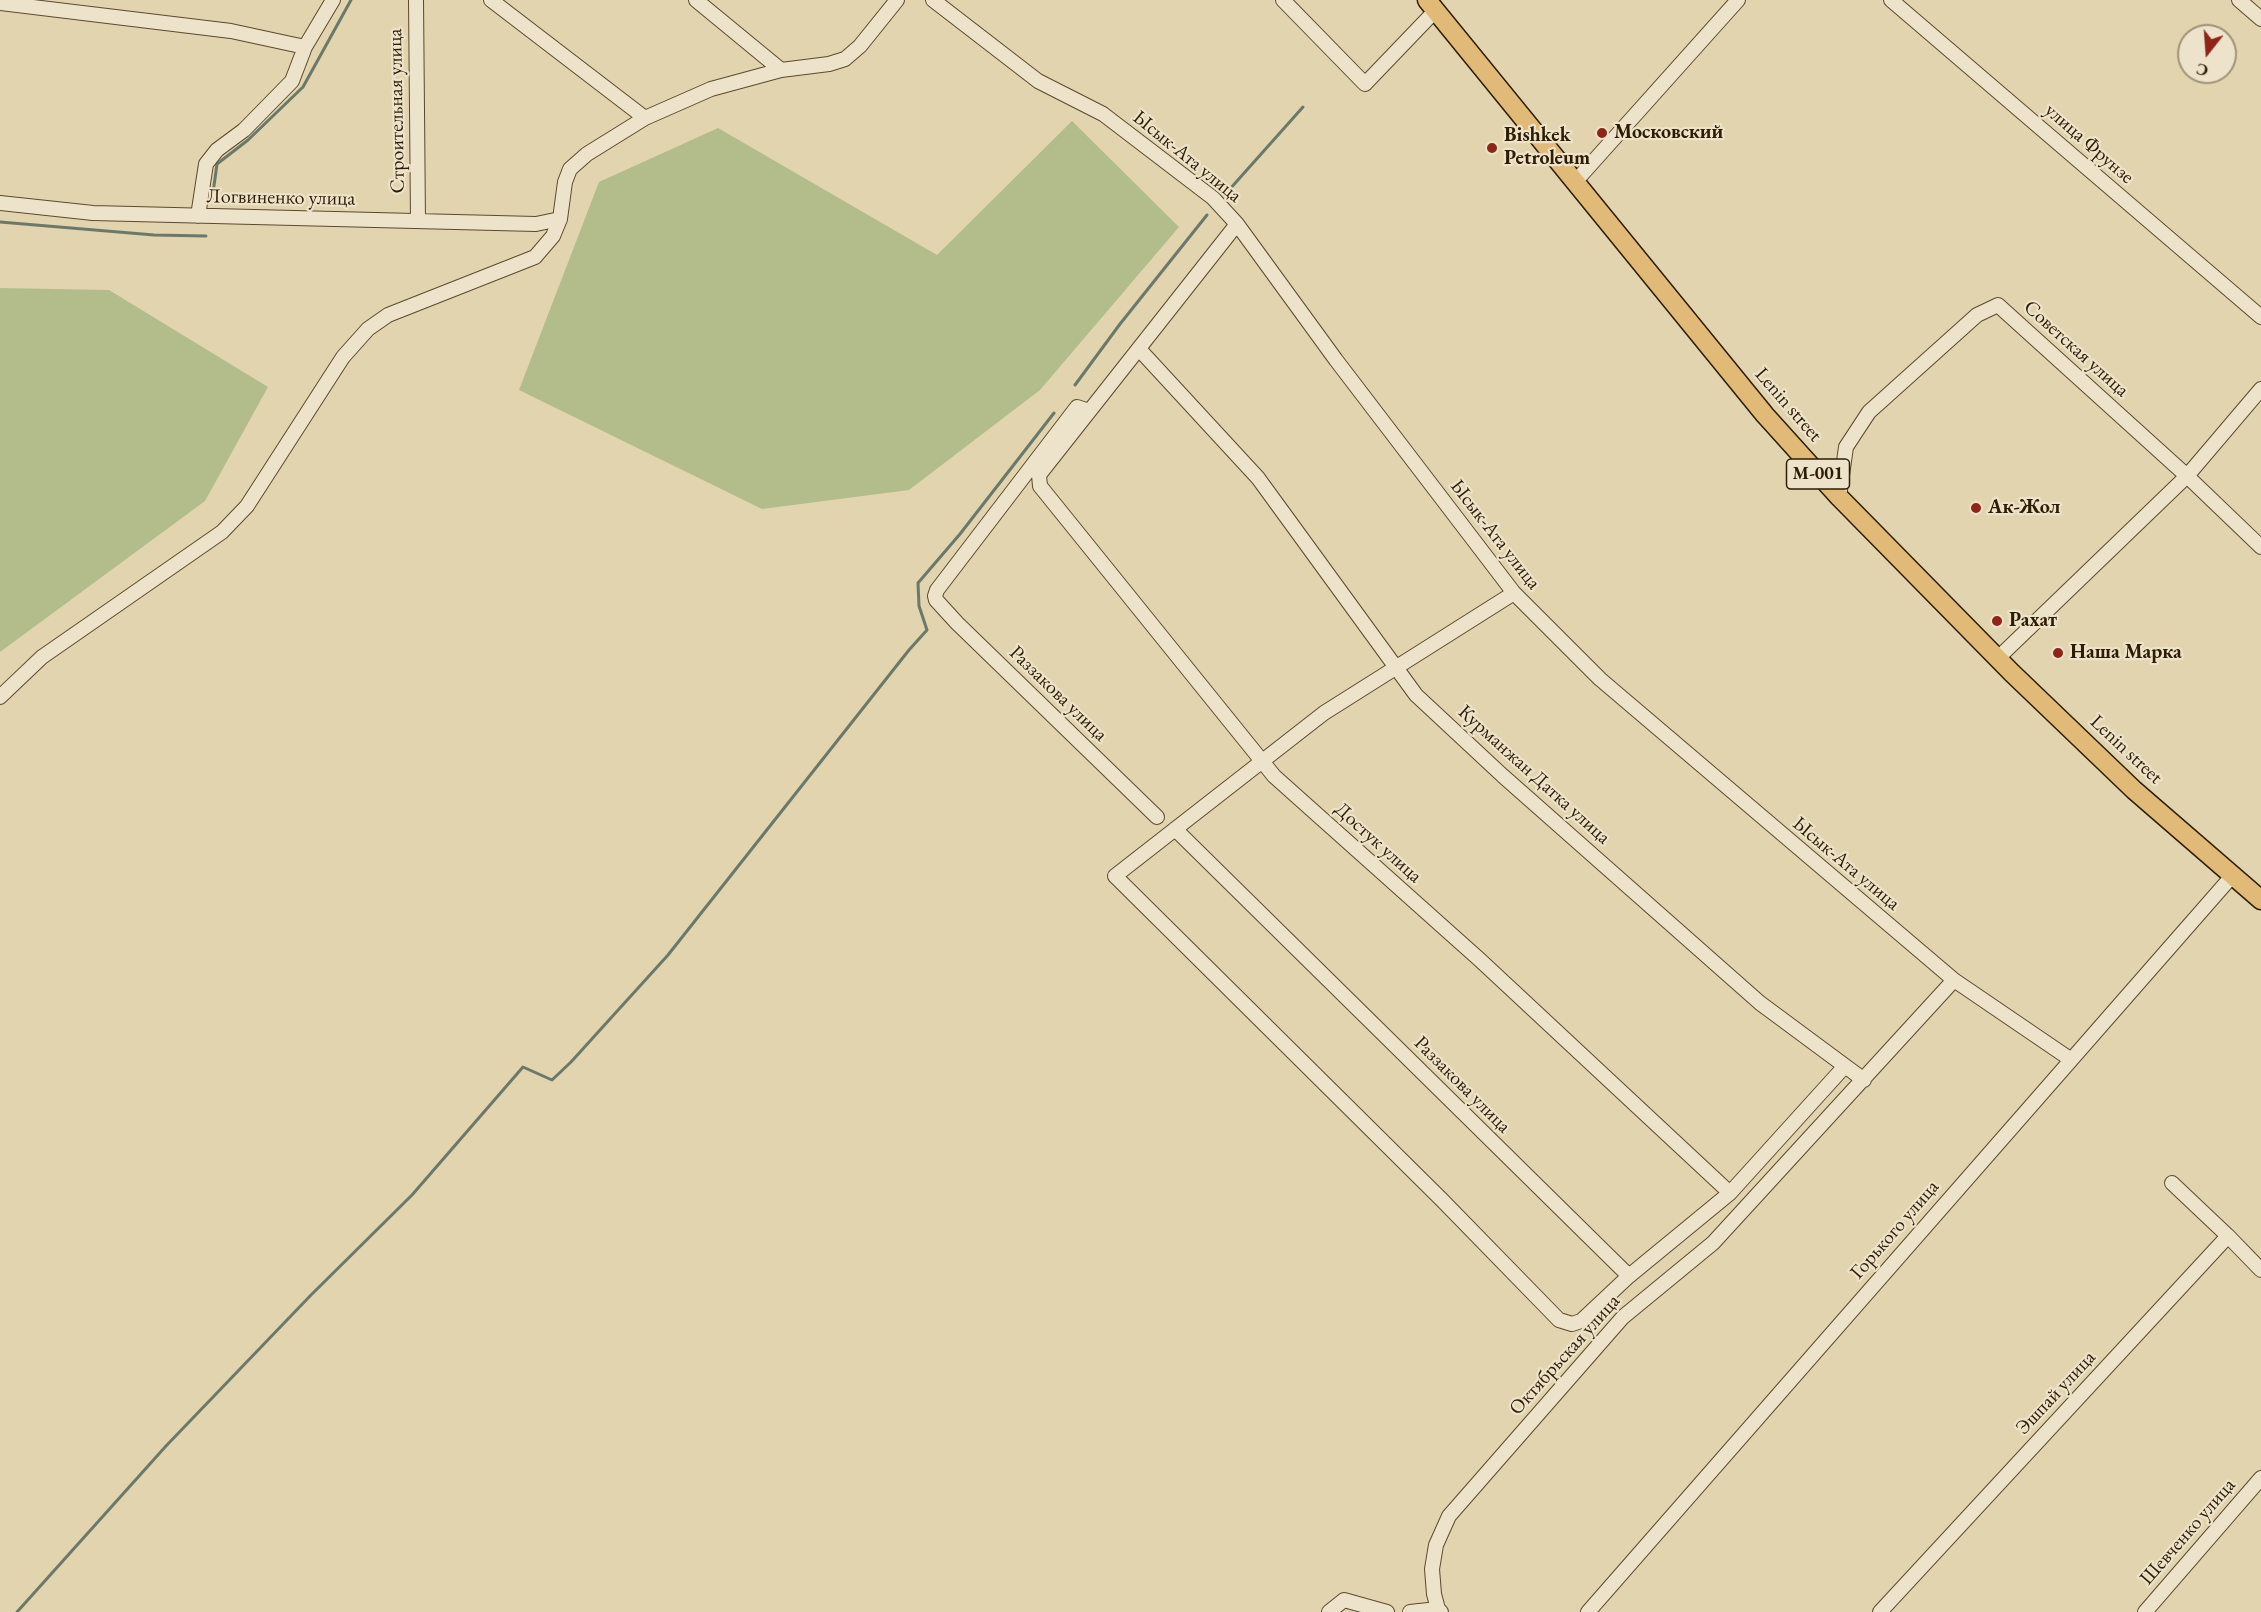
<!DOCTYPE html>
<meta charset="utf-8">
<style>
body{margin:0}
#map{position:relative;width:2261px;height:1612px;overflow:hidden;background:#e2d4ae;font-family:"EB Garamond",serif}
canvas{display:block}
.north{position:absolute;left:2177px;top:24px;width:60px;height:60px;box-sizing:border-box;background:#ece3ca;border:2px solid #a0937a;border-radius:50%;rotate:197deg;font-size:16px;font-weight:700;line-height:24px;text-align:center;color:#2e1c03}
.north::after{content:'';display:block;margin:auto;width:21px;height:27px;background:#8f2418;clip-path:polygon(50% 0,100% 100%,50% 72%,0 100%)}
</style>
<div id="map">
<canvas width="2261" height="1612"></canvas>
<div class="north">С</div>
</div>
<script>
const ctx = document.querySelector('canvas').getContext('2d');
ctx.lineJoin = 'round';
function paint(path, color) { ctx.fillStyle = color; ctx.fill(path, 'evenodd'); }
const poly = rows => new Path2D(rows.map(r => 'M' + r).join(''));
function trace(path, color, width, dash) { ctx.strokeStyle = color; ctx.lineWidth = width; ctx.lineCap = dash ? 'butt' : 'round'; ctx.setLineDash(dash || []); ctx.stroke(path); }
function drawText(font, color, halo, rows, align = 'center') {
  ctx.font = font + ' "EB Garamond",serif'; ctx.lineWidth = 4.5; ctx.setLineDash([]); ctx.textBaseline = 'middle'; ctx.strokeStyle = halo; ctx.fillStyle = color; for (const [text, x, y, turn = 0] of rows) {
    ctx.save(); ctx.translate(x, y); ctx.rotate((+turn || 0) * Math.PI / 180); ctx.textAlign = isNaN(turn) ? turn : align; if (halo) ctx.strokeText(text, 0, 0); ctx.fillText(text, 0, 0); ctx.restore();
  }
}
const green = poly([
 [1072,121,1179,227,1040,390,909,490,762,509,519,390,599,182,718,128,937,255],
 [0,288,109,290,268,387,205,501,0,652]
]);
const stream = poly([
 [1229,190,1303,107],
 [212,200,217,164,248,140,303,87,351,0],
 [0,222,154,235,206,236],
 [1075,385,1120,324,1207,215],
 [17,1612,166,1446,311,1295,412,1195,523,1067,552,1080,571,1062,668,955,909,650,927,630,919,606,918,583,960,534,1054,413]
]);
const minor = poly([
 [416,0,418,221],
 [491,0,645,118],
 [696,0,781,70],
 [933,0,1038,81,1103,114,1213,198,1237,224,1336,360,1514,593,1600,679,1954,980,2070,1059],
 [1283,0,1365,84,1435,11],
 [1891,0,2261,317],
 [2239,0,2261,19],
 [0,3,231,31,305,47,292,81,244,130,217,150,206,164,198,216],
 [305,47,333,0],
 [1575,182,1738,0],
 [0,203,93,213,536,224,560,219],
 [1237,224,1039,475,1040,486,1274,776,1480,960,1730,1193],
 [1139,349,1258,478,1416,695,1503,776,1760,1003,1864,1080],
 [1089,411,1077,407,937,590,935,596,936,600,957,623,1157,817],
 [1839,497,1846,447,1869,412,1977,315,1998,305,2187,476,2261,547],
 [1514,593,1324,713,1115,876,1442,1200,1559,1320,1572,1324,1581,1321,1629,1276],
 [1997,659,2187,476,2261,389],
 [0,697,42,657,222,532,247,506,343,357,368,329,388,315,535,257,553,236,560,219,565,182,570,169,587,154,645,118,711,89,781,70,829,64,845,59,860,46,897,0],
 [1175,829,1629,1276,1730,1193,1845,1066],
 [2172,1183,2228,1236],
 [1329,1612,1344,1600,1387,1612],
 [1410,1612,1438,1609],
 [1441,1612,1438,1609,1434,1594,1432,1569,1436,1545,1449,1516,1623,1317,1713,1243,1954,980],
 [1588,1612,2233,875],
 [1880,1612,2228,1236,2261,1270],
 [2145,1612,2261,1478]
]);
const major = poly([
 [1427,0,1765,415,1839,497,2012,673,2134,790,2261,900]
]);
const markers = [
 [1602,133,6,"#8f2418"],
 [1492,148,6,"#8f2418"],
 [1976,508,6,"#8f2418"],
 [1997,621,6,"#8f2418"],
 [2058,653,6,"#8f2418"]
];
const shields = [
 [1818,474,63]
];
const shieldNames = [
 ["М-001",1818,474]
];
const streetNames = [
 ["Строительная улица",397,111,-91],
 ["улица Фрунзе",2089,144,41],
 ["Ысык-Ата улица",1187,157,39],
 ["Логвиненко улица",281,198,1],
 ["Советская улица",2076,349,42],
 ["Lenin street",1788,405,49],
 ["Ысык-Ата улица",1495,535,52],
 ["Раззакова улица",1058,694,44],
 ["Lenin street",2126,750,43],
 ["Курманжан Датка улица",1534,775,42],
 ["Достук улица",1378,843,42],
 ["Ысык-Ата улица",1846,864,40],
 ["Раззакова улица",1462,1085,45],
 ["Горького улица",1895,1230,-49],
 ["Октябрьская улица",1565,1355,-48],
 ["Эшпай улица",2056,1393,-47],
 ["Шевченко улица",2188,1532,-49]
];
const poiNames = [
 ["Московский",1614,133],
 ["Bishkek",1504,136],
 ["Petroleum",1504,159],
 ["Ак-Жол",1988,508],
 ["Рахат",2009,621],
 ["Наша Марка",2070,653]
];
paint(green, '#b2bd8b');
trace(stream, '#6c796a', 3);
trace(minor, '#5b4a2e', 16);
trace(major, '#2e1c03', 21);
trace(minor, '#ece3ca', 14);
trace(major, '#e1ba77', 18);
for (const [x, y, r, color] of markers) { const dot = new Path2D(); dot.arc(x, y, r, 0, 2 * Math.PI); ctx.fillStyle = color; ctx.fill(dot); trace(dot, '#ece3ca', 2); }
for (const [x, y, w] of shields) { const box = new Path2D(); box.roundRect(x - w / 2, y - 15, w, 30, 4.5); ctx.fillStyle = '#ece3ca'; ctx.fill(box); trace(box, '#2e1c03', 1.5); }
drawText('bold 18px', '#2e1c03', null, shieldNames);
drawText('20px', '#2e1c03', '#ece3ca', streetNames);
drawText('bold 20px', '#2e1c03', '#ece3ca', poiNames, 'left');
</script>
